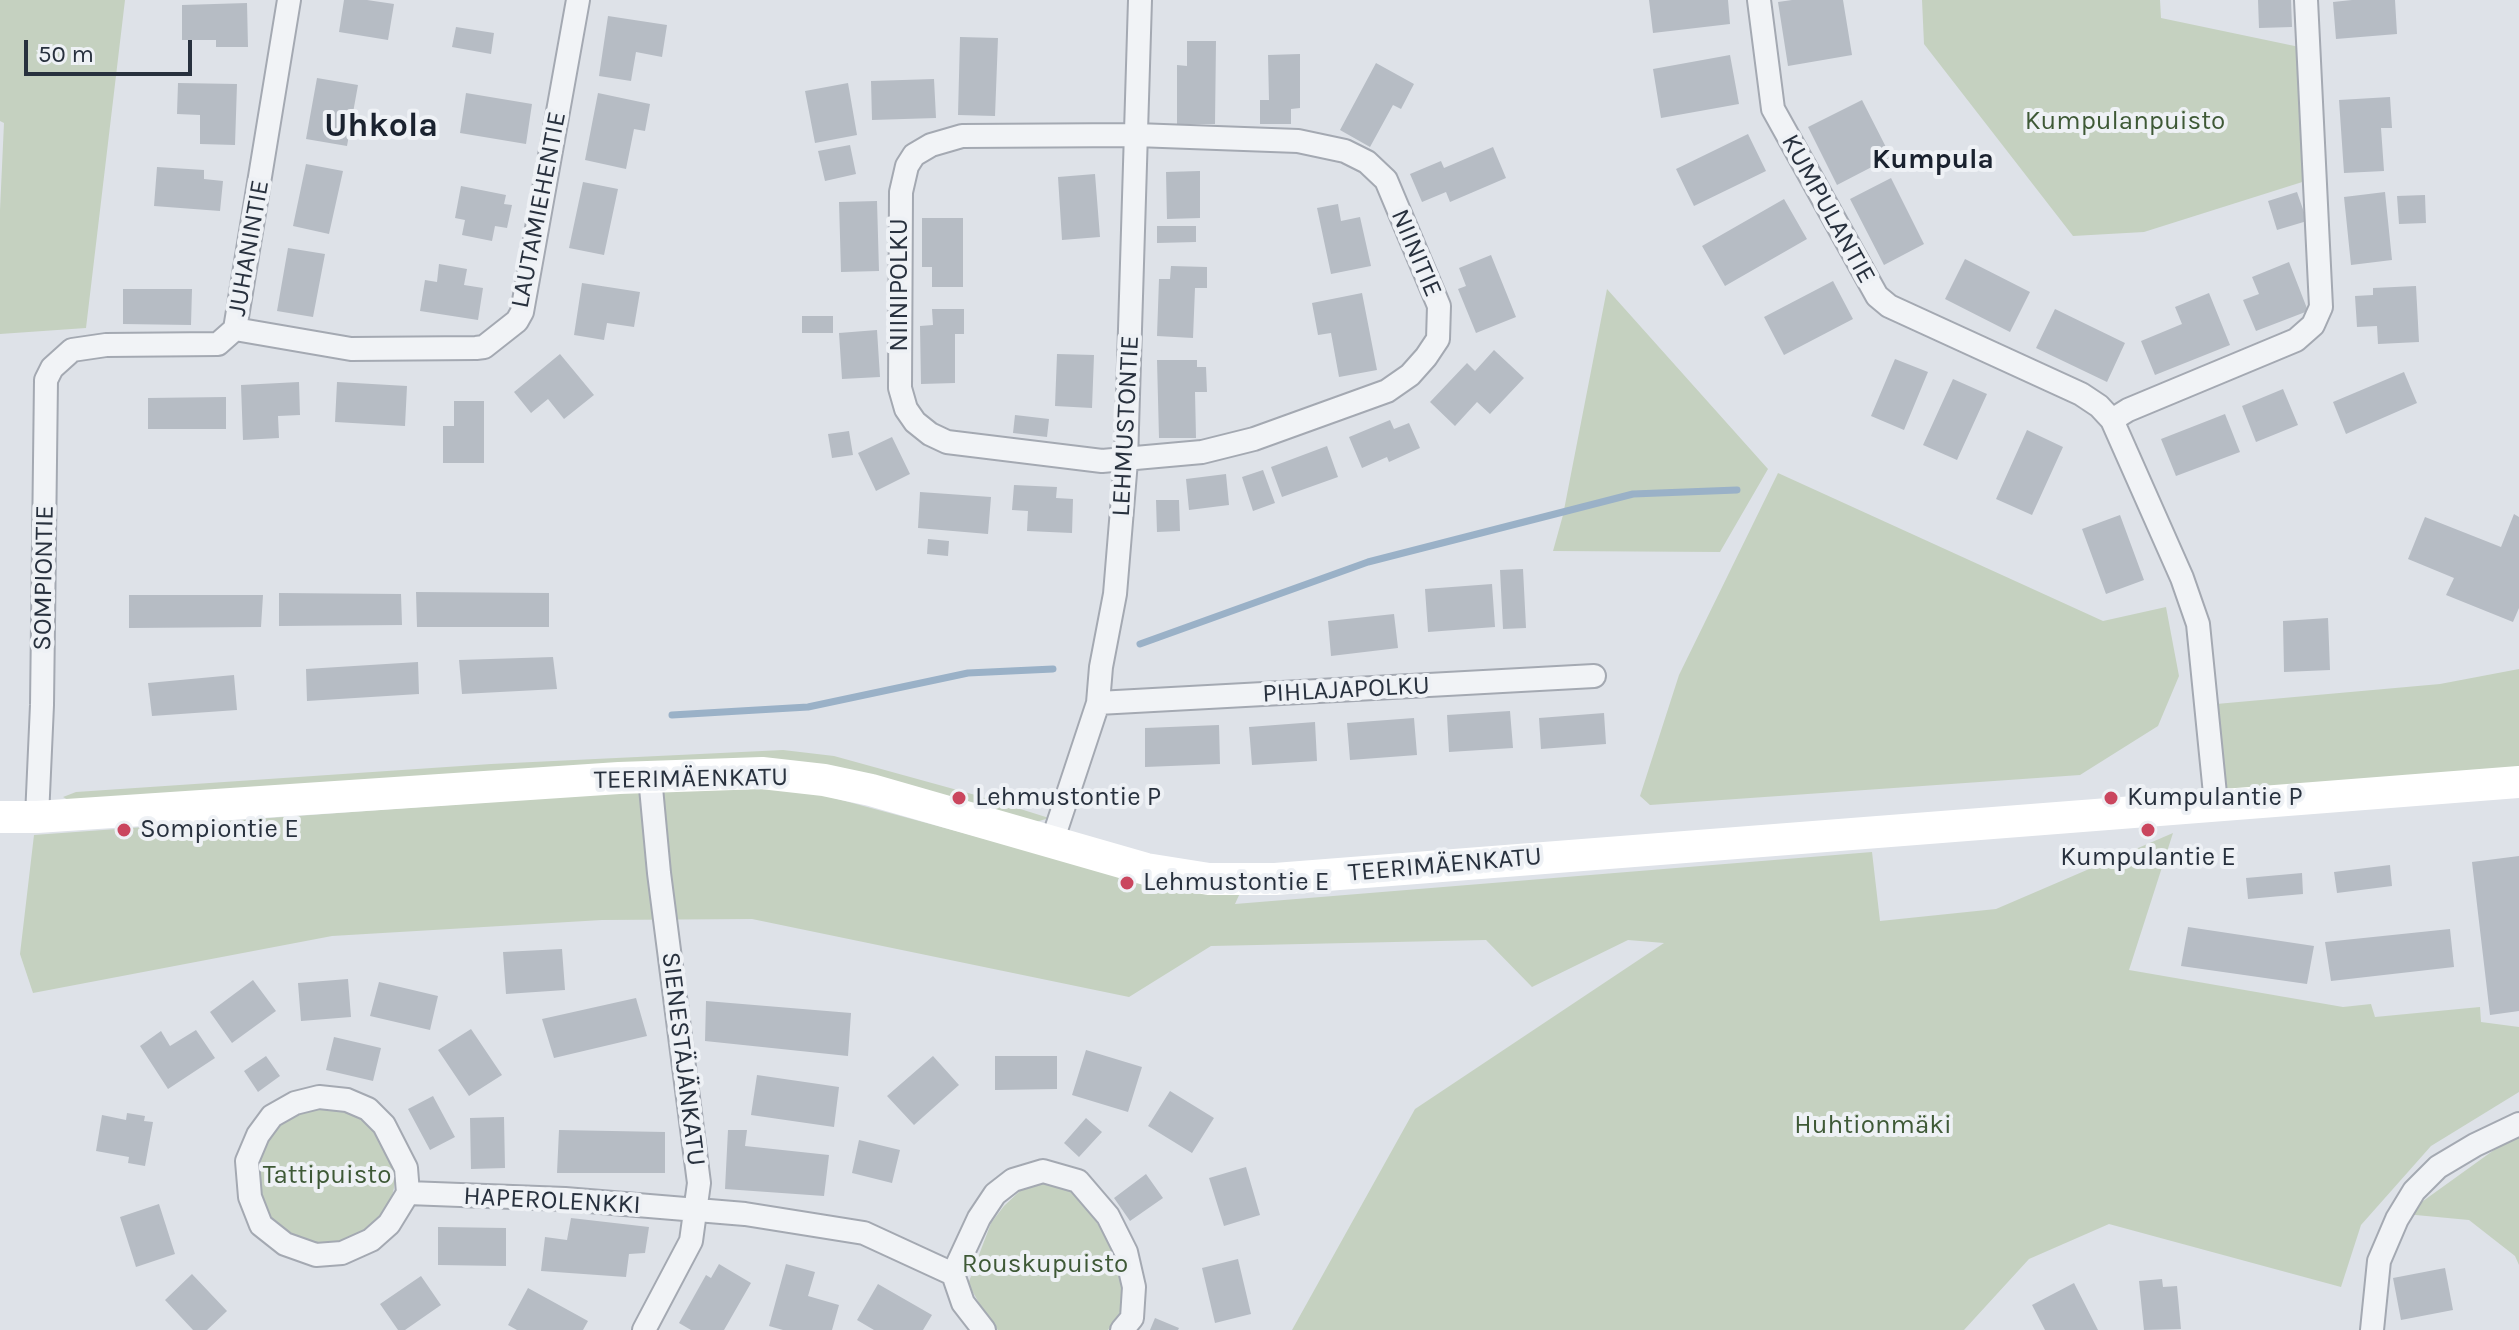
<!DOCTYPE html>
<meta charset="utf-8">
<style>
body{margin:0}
#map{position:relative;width:2519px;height:1330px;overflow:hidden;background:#dee2e8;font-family:Karla,sans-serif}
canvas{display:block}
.scale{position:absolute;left:24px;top:40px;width:168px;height:36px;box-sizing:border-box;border:4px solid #28313e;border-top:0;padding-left:10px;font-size:24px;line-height:28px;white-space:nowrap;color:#28313e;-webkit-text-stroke:6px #eef1f5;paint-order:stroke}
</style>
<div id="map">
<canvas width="2519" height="1330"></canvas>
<div class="scale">50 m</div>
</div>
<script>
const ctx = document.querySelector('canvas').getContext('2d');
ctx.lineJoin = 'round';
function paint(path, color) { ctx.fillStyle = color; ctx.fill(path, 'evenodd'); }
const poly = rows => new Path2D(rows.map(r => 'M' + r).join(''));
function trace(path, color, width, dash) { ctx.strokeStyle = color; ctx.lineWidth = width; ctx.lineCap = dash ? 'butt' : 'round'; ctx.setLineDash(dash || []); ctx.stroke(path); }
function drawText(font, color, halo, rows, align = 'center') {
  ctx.font = font + ' Karla,sans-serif'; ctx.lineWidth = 8; ctx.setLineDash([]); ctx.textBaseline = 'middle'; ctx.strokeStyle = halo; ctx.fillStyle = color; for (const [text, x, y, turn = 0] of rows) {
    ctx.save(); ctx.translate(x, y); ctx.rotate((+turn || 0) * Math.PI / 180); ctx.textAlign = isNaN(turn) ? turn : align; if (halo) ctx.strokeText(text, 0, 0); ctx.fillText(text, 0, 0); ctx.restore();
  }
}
const green = poly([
 [0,0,125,0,86,328,0,334,0,210,4,123,0,121],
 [1922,0,2160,0,2161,18,2309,49,2315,178,2144,232,2073,236,1924,44],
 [1607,289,1768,469,1720,552,1553,551,1563,515],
 [1778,473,2103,621,2166,607,2179,676,2158,726,2080,775,1650,805,1640,796,1679,675],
 [2519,669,2519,767,2214,791,2205,705,2440,684],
 [783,750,834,756,979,796,1049,818,1033,823,884,781,77,805,63,797,76,792,491,764],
 [712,786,808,791,1082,865,1240,893,1235,904,1872,852,1880,921,1996,909,2173,833,2129,970,2343,1007,2371,1004,2375,1017,2480,1007,2481,1022,2519,1027,2519,1092,2431,1146,2361,1225,2341,1287,2109,1224,2029,1259,1964,1330,1292,1330,1415,1109,1664,943,1628,940,1532,987,1486,940,1211,946,1129,997,752,919,602,920,332,936,33,993,20,954,34,835],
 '257 1176a69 69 0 1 1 138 0a69 69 0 1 1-138 0Z',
 [2519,1132,2519,1265,2515,1256,2469,1220,2405,1214],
 [1045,1182,1074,1191,1115,1248,1124,1289,1119,1316,1108,1330,998,1330,992,1325,968,1284,991,1223,1004,1206,1022,1189]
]);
const stream = poly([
 [1140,644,1368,562,1633,494,1737,490],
 [672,715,808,707,968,673,1053,669]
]);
const building = poly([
 [344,0,367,0,394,4,388,40,339,32],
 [1649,0,1728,0,1730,24,1653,33],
 [1792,0,1843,0,1852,55,1788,66,1778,2],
 [2258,0,2291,0,2292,27,2259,28],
 [2352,0,2395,0,2397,34,2336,39,2333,2],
 [247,3,248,47,216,47,216,40,182,40,182,5],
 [608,16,667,25,662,57,636,52,631,81,599,76],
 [456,27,494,33,491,54,452,47],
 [960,37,998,38,995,116,958,115],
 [1187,41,1216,41,1215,124,1177,124,1177,65,1187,66],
 [1300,54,1300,108,1291,109,1291,124,1260,124,1260,100,1269,100,1268,55],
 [1730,55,1739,104,1661,118,1653,69],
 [1376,63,1414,84,1401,109,1393,105,1370,147,1340,130],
 [317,78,358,85,347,146,306,139],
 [934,79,936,118,872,120,871,81],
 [178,83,237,84,235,145,200,144,200,115,177,114],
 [848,83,857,135,815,143,805,91],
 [466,93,532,104,526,144,460,133],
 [598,93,650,104,645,131,634,129,626,169,585,160],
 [2390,97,2392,128,2381,128,2384,171,2344,173,2339,100],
 [1862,100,1891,157,1837,185,1808,127],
 [1748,134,1766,171,1694,206,1676,169],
 [850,145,856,174,825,181,818,151],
 [1493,147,1506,178,1450,202,1446,192,1422,202,1410,174,1441,161,1444,168],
 [306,164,343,171,329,234,293,226],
 [157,167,204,170,204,179,223,181,220,211,154,206],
 [1200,171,1200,218,1167,219,1166,172],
 [1095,174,1100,237,1062,240,1058,177],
 [1891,178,1924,244,1884,265,1850,199],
 [583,182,618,189,604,255,569,248],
 [461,186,506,195,504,204,512,205,507,228,495,226,492,241,462,235,465,220,455,218],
 [2297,192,2307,221,2277,230,2268,201],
 [2385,192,2392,260,2351,265,2344,197],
 [2425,195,2426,223,2399,224,2397,196],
 [1784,199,1807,239,1725,286,1702,246],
 [877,201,879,271,841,272,839,202],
 [1338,204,1341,221,1360,217,1371,266,1331,274,1317,208],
 [922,218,963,218,963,287,932,287,932,267,922,267],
 [1157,226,1196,226,1196,242,1157,243],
 [288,248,325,254,313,317,277,311],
 [1491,255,1516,317,1476,333,1458,289,1466,286,1459,268],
 [1965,259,2030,292,2010,332,1945,299],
 [2289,262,2308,311,2256,331,2243,300,2259,294,2252,277],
 [439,264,467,269,464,285,483,288,478,320,420,311,425,280,437,282],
 [1171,266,1207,267,1207,288,1195,288,1193,338,1157,336,1159,279,1170,279],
 [1833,281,1853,319,1784,355,1764,317],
 [582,283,640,292,634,327,607,323,604,340,574,335],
 [2416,286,2419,342,2378,344,2377,326,2357,327,2355,296,2373,295,2373,288],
 [123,289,192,289,191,325,123,324],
 [1362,293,1377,370,1339,377,1331,333,1318,335,1312,303],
 [2209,293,2230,345,2155,375,2141,341,2182,324,2175,307],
 [932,309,964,309,964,334,955,334,955,383,921,384,920,326,933,325],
 [2055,309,2125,343,2107,382,2036,348],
 [802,316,833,316,833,333,802,333],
 [877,330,880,377,842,379,839,333],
 [1494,350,1524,378,1490,414,1477,402,1455,426,1430,402,1467,363,1475,371],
 [560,354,594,395,564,419,548,399,531,413,514,392],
 [1057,354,1094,355,1092,408,1055,406],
 [1895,359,1928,372,1904,430,1871,416],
 [1157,360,1197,360,1197,367,1206,367,1207,392,1195,392,1196,438,1159,438],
 [2404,372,2417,403,2346,434,2333,402],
 [1953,379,1987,394,1957,460,1923,445],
 [299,382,300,415,278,416,279,438,243,440,241,385],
 [337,382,407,386,405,426,335,422],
 [2283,389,2298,425,2256,442,2242,406],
 [226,397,226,429,148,429,148,398],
 [454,401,484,401,484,463,443,463,443,426,454,426],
 [2225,414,2240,452,2176,476,2161,439],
 [1015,415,1049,419,1047,437,1013,433],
 [1390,420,1394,429,1409,423,1420,448,1389,462,1387,457,1362,468,1349,437],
 [2027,430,2063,447,2032,515,1996,499],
 [849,431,853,455,832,458,828,434],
 [892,437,910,474,876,491,858,453],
 [1327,446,1338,477,1282,497,1271,467],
 [1263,470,1275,503,1253,511,1242,477],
 [1226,474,1229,505,1189,510,1186,479],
 [1014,485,1057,487,1056,498,1073,499,1072,533,1027,531,1028,511,1012,510],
 [920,492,991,497,988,534,918,528],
 [1156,500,1179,500,1180,531,1157,532],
 [2514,514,2519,517,2519,608,2513,622,2446,595,2454,578,2408,559,2425,517,2501,547],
 [2120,515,2144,580,2106,594,2082,529],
 [928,539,949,541,948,556,927,554],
 [1523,569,1526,628,1503,629,1500,570],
 [1492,584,1495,627,1428,632,1425,589],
 [416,592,549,593,549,627,417,627],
 [279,593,401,594,402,625,279,626],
 [129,595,263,595,261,627,129,628],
 [1394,614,1398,648,1331,656,1328,621],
 [2328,618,2330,670,2284,672,2283,621],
 [553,657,557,689,462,694,459,660],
 [418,662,419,694,307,701,306,669],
 [234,675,237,710,152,716,148,683],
 [1510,711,1513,748,1449,752,1447,715],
 [1604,713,1606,744,1541,749,1539,718],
 [1414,718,1417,755,1350,760,1347,723],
 [1315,722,1317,761,1252,765,1249,727],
 [1219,725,1220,764,1145,767,1145,728],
 [2519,856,2519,1011,2490,1015,2472,862],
 [2390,865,2392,886,2337,893,2334,872],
 [2302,873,2303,894,2248,899,2246,878],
 [2188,927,2314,946,2307,984,2181,966],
 [2450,929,2454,967,2331,981,2325,942],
 [562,949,565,990,506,994,503,952],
 [348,979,351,1017,301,1021,298,983],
 [253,980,276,1011,232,1043,210,1012],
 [379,982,438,996,430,1030,370,1016],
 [636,998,647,1036,554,1058,542,1019],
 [706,1001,851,1013,848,1056,705,1041],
 [471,1029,502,1075,469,1096,438,1050],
 [196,1030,215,1058,168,1089,140,1046,161,1031,170,1046],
 [334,1037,381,1048,373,1081,326,1070],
 [1086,1050,1142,1067,1128,1112,1072,1095],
 [266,1056,280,1076,258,1092,244,1071],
 [933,1056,959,1085,914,1125,887,1096],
 [995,1056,1057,1056,1057,1089,995,1090],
 [757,1075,839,1087,834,1127,751,1115],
 [1170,1091,1214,1118,1192,1153,1148,1126],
 [433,1096,455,1137,430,1150,408,1109],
 [127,1113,145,1116,144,1121,153,1122,145,1166,128,1163,129,1157,96,1151,102,1115,126,1120],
 [504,1117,505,1168,471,1169,470,1118],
 [1086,1118,1102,1132,1079,1157,1064,1143],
 [559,1130,665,1132,665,1173,557,1173],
 [728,1130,747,1130,745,1146,829,1155,824,1196,725,1189],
 [859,1140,900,1150,892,1183,852,1173],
 [1246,1167,1260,1215,1224,1226,1209,1178],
 [1146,1174,1163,1198,1130,1221,1114,1198],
 [159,1204,175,1254,136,1267,120,1217],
 [571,1218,649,1227,645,1253,629,1254,626,1277,541,1271,545,1237,567,1240],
 [438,1227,506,1228,506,1266,438,1265],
 [1238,1259,1251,1314,1215,1323,1202,1268],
 [719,1264,751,1283,724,1330,691,1330,679,1323,706,1275,711,1278],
 [786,1264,815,1272,808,1296,839,1305,832,1330,783,1330,769,1326],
 [2445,1268,2453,1310,2401,1320,2393,1278],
 [192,1274,227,1311,207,1330,193,1330,165,1300],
 [421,1276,441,1305,405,1330,398,1330,380,1304],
 [2162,1279,2163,1287,2177,1286,2181,1329,2144,1330,2139,1281],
 [2074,1283,2098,1330,2045,1330,2032,1305],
 [878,1284,932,1315,923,1330,874,1330,857,1320],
 [528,1288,588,1321,583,1330,517,1330,508,1325],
 [1155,1318,1179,1328,1178,1330,1150,1330]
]);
const street = poly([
 [1759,0,1773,109,1877,296,1889,306,2081,394,2099,406,2112,420,2182,578,2198,624,2216,804],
 [1136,135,1298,141,1345,151,1367,162,1386,180,1439,306,1438,339,1426,357,1410,375,1387,391,1254,439,1202,452,1102,461,947,442,930,434,915,422,906,409,900,388,901,192,907,166,914,155,931,145,962,136,1136,135],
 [235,329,351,349,476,348,484,347,517,321,522,312,578,0],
 [2112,420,2128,410,2296,340,2313,325,2321,307,2306,0],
 [1098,703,1594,676],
 [37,817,42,705,46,380,52,368,72,350,106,345,218,344,235,329,289,0],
 [1052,842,1098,703,1101,667,1115,594,1126,461,1140,0],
 [408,1193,406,1168,384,1125,368,1109,347,1100,319,1097,295,1103,272,1116,258,1135,247,1161,250,1197,261,1225,285,1244,316,1255,342,1253,371,1240,389,1224,408,1193,565,1199,745,1214,864,1233,953,1274],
 [644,1330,691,1241,699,1183,659,873,650,777],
 [984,1330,963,1303,953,1274,979,1218,995,1194,1013,1180,1043,1171,1078,1181,1108,1216,1126,1252,1134,1287,1132,1318,1122,1330],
 [2372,1330,2379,1261,2397,1219,2414,1191,2438,1167,2475,1145,2519,1124]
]);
const secondary = poly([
 [0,817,37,817,619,778,762,773,824,780,871,790,1146,869,1209,879,1275,879,2519,782]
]);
const markers = [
 [959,798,8,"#ca465e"],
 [2111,798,8,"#ca465e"],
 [124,830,8,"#ca465e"],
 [2148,830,8,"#ca465e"],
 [1127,883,8,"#ca465e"]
];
const parkNames = [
 ["Kumpulanpuisto",2125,122],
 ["Huhtionmäki",1873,1126],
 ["Tattipuisto",327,1176],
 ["Rouskupuisto",1045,1265]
];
const streetNames = [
 ["KUMPULANTIE",1828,209,61],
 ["LAUTAMIEHENTIE",539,210,-79],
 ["JUHANINTIE",249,248,-80],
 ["NIINITIE",1416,253,67],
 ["NIINIPOLKU",900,285,-90],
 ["LEHMUSTONTIE",1126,426,-87],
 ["SOMPIONTIE",44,578,-89],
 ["PIHLAJAPOLKU",1346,690,-3],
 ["TEERIMÄENKATU",691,779,-1],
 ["TEERIMÄENKATU",1445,865,-5],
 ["SIENESTÄJÄNKATU",683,1059,83],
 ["HAPEROLENKKI",552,1201,3]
];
const poiNames = [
 ["Lehmustontie P",975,798],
 ["Kumpulantie P",2127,798],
 ["Sompiontie E",140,830],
 ["Kumpulantie E",2148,858,"center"],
 ["Lehmustontie E",1143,883]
];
const neighbourhoodNames = [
 ["Kumpula",1933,160]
];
const districtNames = [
 ["Uhkola",381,126]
];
paint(green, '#c5d1c0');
trace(stream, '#9ab1c7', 7);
paint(building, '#b6bcc4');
trace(street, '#a4a9b2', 26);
trace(street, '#f1f3f6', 22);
trace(secondary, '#fff', 32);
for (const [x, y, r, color] of markers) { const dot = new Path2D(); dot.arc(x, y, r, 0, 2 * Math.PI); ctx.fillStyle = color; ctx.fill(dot); trace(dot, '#eef1f5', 3); }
drawText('26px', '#3e5936', '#eef1f5', parkNames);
drawText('26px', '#28313e', '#eef1f5', streetNames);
drawText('26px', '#28313e', '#eef1f5', poiNames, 'left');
drawText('bold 28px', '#1a222f', '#eef1f5', neighbourhoodNames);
drawText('bold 34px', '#1a222f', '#eef1f5', districtNames);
</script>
